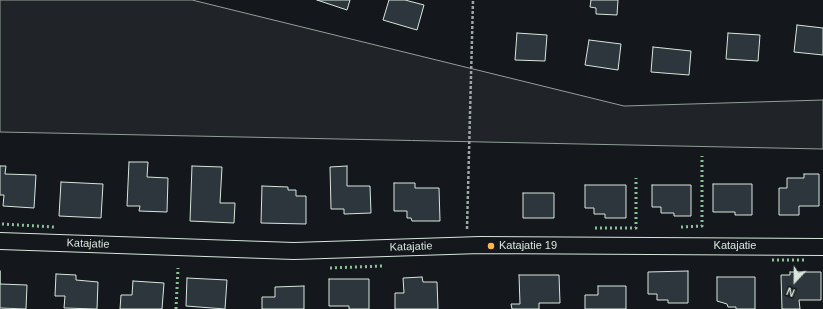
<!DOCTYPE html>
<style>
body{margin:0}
#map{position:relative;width:823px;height:309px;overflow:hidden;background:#14181c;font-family:Arial,sans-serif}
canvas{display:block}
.north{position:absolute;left:775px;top:261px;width:40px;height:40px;-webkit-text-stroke:3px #14181c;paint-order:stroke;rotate:202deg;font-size:11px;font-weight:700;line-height:16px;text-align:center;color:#d8e6dc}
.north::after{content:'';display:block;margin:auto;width:14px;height:18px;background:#d8e6dc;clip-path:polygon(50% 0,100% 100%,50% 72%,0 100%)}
</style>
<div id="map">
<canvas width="823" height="309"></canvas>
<div class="north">N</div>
</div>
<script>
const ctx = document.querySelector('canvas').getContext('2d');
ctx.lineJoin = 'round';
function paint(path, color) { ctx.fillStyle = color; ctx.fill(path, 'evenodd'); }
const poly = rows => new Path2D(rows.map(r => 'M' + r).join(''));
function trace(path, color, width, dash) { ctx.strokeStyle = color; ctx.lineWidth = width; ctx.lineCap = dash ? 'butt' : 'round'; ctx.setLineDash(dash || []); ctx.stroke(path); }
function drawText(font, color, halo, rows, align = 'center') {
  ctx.font = font + ' Arial,sans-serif'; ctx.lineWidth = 3; ctx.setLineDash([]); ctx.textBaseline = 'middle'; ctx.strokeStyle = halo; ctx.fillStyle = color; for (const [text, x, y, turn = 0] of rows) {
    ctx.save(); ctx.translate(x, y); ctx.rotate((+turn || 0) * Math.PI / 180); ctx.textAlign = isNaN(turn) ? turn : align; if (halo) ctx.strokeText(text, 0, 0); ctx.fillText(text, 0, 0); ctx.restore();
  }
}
const green = poly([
 [0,0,192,0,624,106,823,100,823,149,0,132,0,0]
]);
const building = poly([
 [317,0,350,0,347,10,317,0],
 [389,0,405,0,424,5,417,30,383,20,389,0],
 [591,0,618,0,617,15,596,14,596,8,590,7,591,0],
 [797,25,823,28,823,55,794,52,797,25],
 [517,33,547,35,545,61,515,60,517,33],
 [728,33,760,35,758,61,726,59,728,33],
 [589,40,621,44,618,70,585,65,589,40],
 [653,47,691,51,689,75,651,72,653,47],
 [129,162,148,162,147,177,168,178,167,212,139,211,140,206,127,206,129,162],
 [0,166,6,166,5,174,36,175,34,208,3,206,4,195,0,195,0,166],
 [192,166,222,167,220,203,235,203,234,223,190,221,192,166],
 [347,166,347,186,370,186,371,213,344,214,344,209,331,209,330,167,347,166],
 [804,174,819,174,819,206,799,206,799,215,779,215,779,188,787,188,787,178,804,178,804,174],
 [61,182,103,184,101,218,59,216,61,182],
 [394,183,415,183,415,188,439,188,440,221,412,221,411,218,407,218,407,211,394,211,394,183],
 [713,184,752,184,752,215,735,215,735,212,713,212,713,184],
 [585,185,626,185,626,218,605,218,605,214,594,214,594,208,585,208,585,185],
 [652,185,691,185,691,216,674,216,674,213,661,213,661,207,652,207,652,185],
 [262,186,288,187,288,190,296,190,296,196,306,196,306,224,261,223,262,186],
 [523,193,554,193,554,218,523,218,523,193],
 [0,271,0,284,27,285,26,309,0,308,0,271],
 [688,271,688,303,668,303,668,300,657,300,657,294,648,294,648,272,688,271],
 [790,272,821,272,821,300,799,300,800,309,782,309,781,275,790,275,790,272],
 [56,274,76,275,76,280,98,282,97,309,64,308,65,296,55,296,56,274],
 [519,275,559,275,560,303,539,303,539,309,512,309,511,304,520,304,519,275],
 [422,277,423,282,437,282,438,309,395,309,395,293,404,293,403,278,422,277],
 [717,277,755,277,755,309,736,309,736,307,728,307,727,304,717,301,717,277],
 [187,278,227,280,225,309,186,306,187,278],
 [329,279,369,279,369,309,349,309,349,306,329,306,329,279],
 [133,281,164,283,162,309,120,309,121,295,132,295,133,281],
 [304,286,304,309,262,309,262,297,275,297,275,287,304,286],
 [598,286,626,286,626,309,585,309,585,295,598,295,598,286]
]);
const path = poly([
 [467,229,473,0]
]);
const minor = poly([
 [0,241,294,251,480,245,823,247]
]);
const hedge = poly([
 [2,224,54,227],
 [681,227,702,226,702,156],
 [595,228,636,228,636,178],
 [772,260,806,260],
 [330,268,383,266],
 [176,309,178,268]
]);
const markers = [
 [491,246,4,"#ffb74d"]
];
const streetNames = [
 ["Katajatie",88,244,2],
 ["Katajatie",735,246],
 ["Katajatie",411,247,-2]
];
const poiNames = [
 ["Katajatie 19",499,246]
];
paint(green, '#202428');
trace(green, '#939e99', 1);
paint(building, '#2c363c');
trace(building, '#d8e6dc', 1);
trace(minor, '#d8e6dc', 18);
trace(path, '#9da8a2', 2.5, [3, 2]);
trace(minor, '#14181c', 16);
trace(hedge, '#8ac095', 3, [2, 3]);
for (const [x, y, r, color] of markers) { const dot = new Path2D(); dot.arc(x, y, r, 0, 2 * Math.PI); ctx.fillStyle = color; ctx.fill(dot); trace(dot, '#14181c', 1.5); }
drawText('11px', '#d8e6dc', '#14181c', streetNames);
drawText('11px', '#d8e6dc', '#14181c', poiNames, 'left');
</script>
